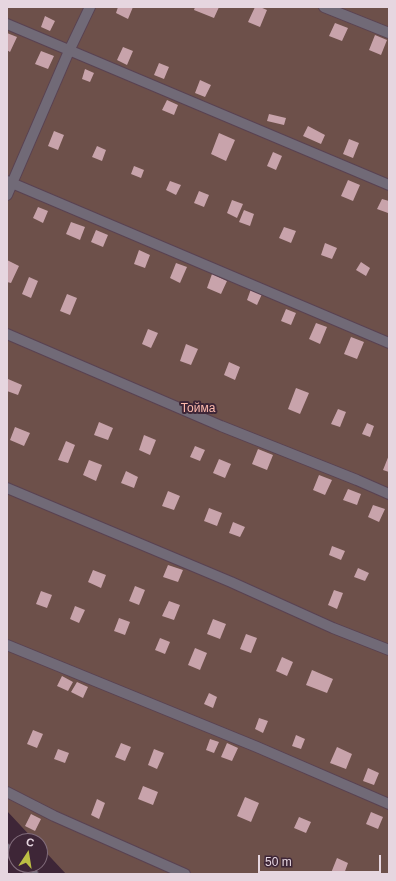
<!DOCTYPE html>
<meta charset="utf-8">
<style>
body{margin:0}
#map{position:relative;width:396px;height:881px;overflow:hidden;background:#3e2637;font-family:Helvetica,sans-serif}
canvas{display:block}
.frame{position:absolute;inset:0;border:8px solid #e6d6e0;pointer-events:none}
.north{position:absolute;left:8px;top:833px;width:40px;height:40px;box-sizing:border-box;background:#3e2637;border:1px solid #816c7b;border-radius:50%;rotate:12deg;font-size:11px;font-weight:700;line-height:16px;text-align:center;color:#e6d6e0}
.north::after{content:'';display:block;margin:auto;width:14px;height:18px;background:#bcbf44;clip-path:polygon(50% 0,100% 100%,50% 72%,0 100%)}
.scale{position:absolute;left:258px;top:855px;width:123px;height:18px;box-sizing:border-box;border:2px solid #e6d6e0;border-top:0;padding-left:5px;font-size:12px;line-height:14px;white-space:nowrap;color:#e6d6e0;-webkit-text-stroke:3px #3e2637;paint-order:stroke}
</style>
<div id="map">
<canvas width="396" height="881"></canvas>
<div class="frame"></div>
<div class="north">С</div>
<div class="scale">50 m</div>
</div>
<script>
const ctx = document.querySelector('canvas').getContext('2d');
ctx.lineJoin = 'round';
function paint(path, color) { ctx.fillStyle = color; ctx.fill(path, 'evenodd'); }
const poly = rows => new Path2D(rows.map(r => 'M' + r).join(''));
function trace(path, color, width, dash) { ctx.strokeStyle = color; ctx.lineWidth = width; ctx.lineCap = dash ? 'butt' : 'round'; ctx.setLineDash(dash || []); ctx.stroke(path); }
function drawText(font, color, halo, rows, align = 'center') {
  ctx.font = font + ' Helvetica,sans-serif'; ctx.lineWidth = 4; ctx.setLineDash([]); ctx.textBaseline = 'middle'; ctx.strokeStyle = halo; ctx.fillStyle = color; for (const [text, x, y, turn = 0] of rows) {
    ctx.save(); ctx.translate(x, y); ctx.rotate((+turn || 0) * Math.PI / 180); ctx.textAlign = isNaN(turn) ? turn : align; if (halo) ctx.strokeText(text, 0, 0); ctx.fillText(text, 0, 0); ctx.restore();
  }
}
const green = poly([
 [7,7,389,7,389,874,66,874,40,846,40,841,35,841,7,811]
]);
const building = poly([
 [118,7,133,7,128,19,116,13],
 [195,7,219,7,214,18,194,10],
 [255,7,260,7,267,10,260,27,248,22],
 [45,16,55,21,50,31,41,27],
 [335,23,348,28,342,41,329,36],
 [7,33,17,37,10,52,7,50],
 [375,35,387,40,381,55,369,50],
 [123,47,133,51,127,65,117,60],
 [41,51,54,56,48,69,35,64],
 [159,63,169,67,164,79,154,75],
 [85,69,94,73,90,82,82,79],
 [200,80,211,85,205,97,195,93],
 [167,100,178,105,174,115,162,110],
 [269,114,286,118,284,125,267,121],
 [308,126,325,135,321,144,303,136],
 [54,131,64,135,58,150,48,146],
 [219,133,235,140,226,161,211,154],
 [349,139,359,143,353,158,343,154],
 [97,146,106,150,102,161,92,157],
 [273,152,282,156,276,170,267,166],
 [134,166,144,170,141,178,131,174],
 [348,180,360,185,353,201,341,196],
 [170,181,181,185,176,195,166,190],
 [199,191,209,195,204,207,194,203],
 [382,199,389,201,388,213,377,209],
 [232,200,243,204,237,218,227,213],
 [38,207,48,211,43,223,33,218],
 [244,210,254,214,250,226,239,222],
 [71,222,85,227,80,240,66,234],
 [284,227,296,231,291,243,279,238],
 [96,230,108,235,103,247,91,242],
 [325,243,337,248,332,259,321,255],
 [139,250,150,255,145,268,134,264],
 [7,260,19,266,11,283,7,282],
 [361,262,370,268,366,276,356,270],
 [176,263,187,267,180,283,170,278],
 [212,274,227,281,221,294,207,288],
 [29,277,38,281,31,298,22,294],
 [251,289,262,294,257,305,247,300],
 [67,294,77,298,70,315,60,311],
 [286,309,296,313,291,325,281,321],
 [316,323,327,327,320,344,309,339],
 [148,329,158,333,151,348,142,344],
 [351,337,364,342,357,359,344,354],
 [186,344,198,349,191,365,180,361],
 [229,362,240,367,235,380,224,375],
 [8,379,22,385,18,395,7,391],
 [296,388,309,393,300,414,288,409],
 [338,409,346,412,340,427,331,424],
 [99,422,113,428,108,440,94,435],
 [367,423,374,426,370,437,362,434],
 [15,427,30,433,24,446,10,440],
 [144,435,156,440,150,455,139,450],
 [66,441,75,445,68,463,58,460],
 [195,446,205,450,200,461,190,457],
 [258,449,273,455,267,470,252,464],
 [389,455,389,472,383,470],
 [219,459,231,464,225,478,213,473],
 [89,460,102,465,96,481,83,475],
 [126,471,138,477,134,488,121,483],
 [319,475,332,480,325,495,313,490],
 [348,489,361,494,357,505,343,500],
 [168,491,180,496,174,510,162,506],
 [373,505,385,509,379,522,368,517],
 [209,508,222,513,217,526,204,521],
 [233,522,245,527,240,537,229,533],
 [332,546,345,551,341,560,329,555],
 [168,565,183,570,178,582,163,577],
 [358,568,369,573,365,581,354,577],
 [93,570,106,575,101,588,88,582],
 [135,586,145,590,139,605,129,601],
 [334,590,343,593,337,609,328,605],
 [41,591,52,595,47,608,36,604],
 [169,601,180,605,174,620,162,616],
 [75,606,85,610,79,623,70,619],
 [119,618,130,622,125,635,114,631],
 [213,619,226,624,220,639,207,634],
 [246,634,257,638,251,653,240,649],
 [160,638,170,642,165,654,155,650],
 [195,648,207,653,200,670,188,665],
 [282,657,293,662,287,676,276,671],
 [312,670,333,679,327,693,306,685],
 [62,676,73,682,68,691,57,686],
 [77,682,88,687,83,698,71,692],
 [209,693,217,697,213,708,204,704],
 [259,718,268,721,263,733,255,729],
 [33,730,43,734,37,748,27,744],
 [296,735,305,739,301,749,292,746],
 [210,739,219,742,214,753,206,750],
 [121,743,131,747,125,761,115,757],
 [227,743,238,748,232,761,221,757],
 [337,747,352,754,346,769,330,763],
 [58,749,69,753,65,763,54,759],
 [154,749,164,753,157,769,148,765],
 [368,768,379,773,374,785,363,781],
 [143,786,158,792,153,805,138,799],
 [245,797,259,803,251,822,237,816],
 [97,799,105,803,99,819,91,815],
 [371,812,383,817,378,829,366,824],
 [31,814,41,819,35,831,25,826],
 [299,817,311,822,306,833,294,828],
 [337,858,348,863,344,874,331,873]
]);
const minor = poly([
 [324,7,389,33],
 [7,24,389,185],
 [7,181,389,343],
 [7,195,69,51,90,7],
 [7,334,221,426,357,480,389,494],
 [7,488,231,582,333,628,389,650],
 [7,645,257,747,389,804],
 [7,792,54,816,185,874],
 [7,849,16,858],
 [23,865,33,874]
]);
const parkNames = [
 ["Тойма",198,409]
];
paint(green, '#6d504a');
paint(building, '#c8a3ab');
trace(minor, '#594252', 12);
trace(minor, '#716a77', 10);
drawText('12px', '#fcb9ac', '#3e2637', parkNames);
</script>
